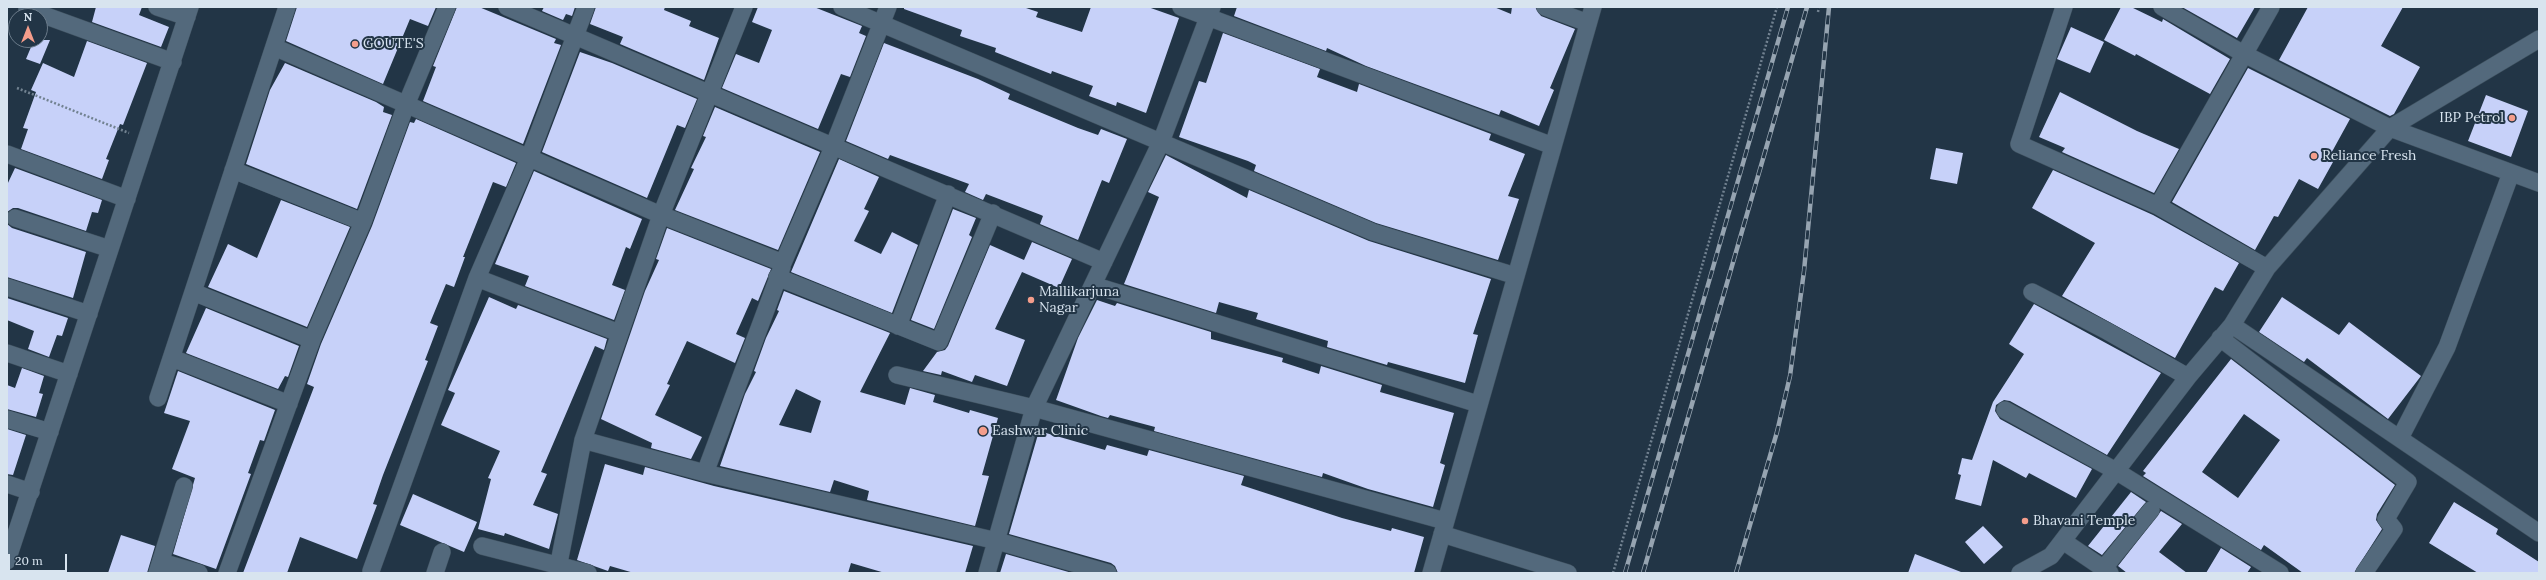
<!DOCTYPE html>
<style>
body{margin:0}
#map{position:relative;width:2546px;height:580px;overflow:hidden;background:#223546;font-family:Lora,serif}
canvas{display:block}
.frame{position:absolute;inset:0;border:8px solid #d8e4ef;pointer-events:none}
.north{position:absolute;left:8px;top:8px;width:40px;height:40px;box-sizing:border-box;background:#223546;border:1px solid #6b7b8a;border-radius:50%;rotate:0deg;font-size:11px;font-weight:700;line-height:16px;text-align:center;color:#d8e4ef}
.north::after{content:'';display:block;margin:auto;width:14px;height:18px;background:#f49d8b;clip-path:polygon(50% 0,100% 100%,50% 72%,0 100%)}
.scale{position:absolute;left:8px;top:554px;width:59px;height:18px;box-sizing:border-box;border:2px solid #d8e4ef;border-top:0;padding-left:5px;font-size:12px;line-height:14px;white-space:nowrap;color:#d8e4ef;-webkit-text-stroke:3px #223546;paint-order:stroke}
</style>
<div id="map">
<canvas width="2546" height="580"></canvas>
<div class="frame"></div>
<div class="north">N</div>
<div class="scale">20 m</div>
</div>
<script>
const ctx = document.querySelector('canvas').getContext('2d');
ctx.lineJoin = 'round';
function paint(path, color) { ctx.fillStyle = color; ctx.fill(path, 'evenodd'); }
const poly = rows => new Path2D(rows.map(r => 'M' + r).join(''));
function trace(path, color, width, dash) { ctx.strokeStyle = color; ctx.lineWidth = width; ctx.lineCap = dash ? 'butt' : 'round'; ctx.setLineDash(dash || []); ctx.stroke(path); }
function drawText(font, color, halo, rows, align = 'center') {
  ctx.font = font + ' Lora,serif'; ctx.lineWidth = 4; ctx.setLineDash([]); ctx.textBaseline = 'middle'; ctx.strokeStyle = halo; ctx.fillStyle = color; for (const [text, x, y, turn = 0] of rows) {
    ctx.save(); ctx.translate(x, y); ctx.rotate((+turn || 0) * Math.PI / 180); ctx.textAlign = isNaN(turn) ? turn : align; if (halo) ctx.strokeText(text, 0, 0); ctx.fillText(text, 0, 0); ctx.restore();
  }
}
const building = poly([
 [96,7,142,7,139,15,169,27,161,47,92,22],
 [297,7,436,7,428,26,410,19,383,84,286,41],
 [457,7,479,7,556,39,554,43,561,45,523,144,423,101,436,67,433,66],
 [544,7,575,7,572,16,566,14,563,20,542,11],
 [596,7,665,7,664,10,691,21,689,26,719,38,704,80,620,44,623,37,590,24],
 [758,7,814,7,862,26,859,33,866,36,850,77,841,74,818,129,722,88,736,54,759,63,772,30,752,22],
 [904,7,1023,7,1038,12,1036,17,1082,32,1091,7,1148,7,1179,18,1146,113,1117,102,1116,106,1089,96,1093,86,1052,71,1051,74,995,52,996,48,960,36,962,30,904,9],
 [1237,7,1494,7,1511,14,1512,7,1535,7,1541,16,1575,29,1550,88,1554,90,1539,126,1501,110,1499,115,1366,66,1327,48,1326,51,1234,16],
 [2121,7,2131,7,2162,22,2163,19,2230,59,2210,94,2136,54,2135,56,2104,40],
 [2182,7,2255,7,2237,38],
 [2308,7,2403,7,2381,46,2420,67,2394,114,2390,116,2279,60],
 [2071,27,2104,42,2090,73,2057,59],
 [1223,33,1320,69,1317,77,1357,92,1359,84,1491,134,1489,140,1525,154,1508,196,1519,199,1498,260,1376,223,1254,171,1256,165,1248,161,1179,137,1199,81,1206,83],
 [34,40,50,40,40,64,26,59],
 [87,41,147,63,123,125,120,124,106,159,109,160,102,179,21,149,28,129,23,128,36,92,31,90,43,63,74,77],
 [884,43,978,79,1010,94,1008,99,1078,128,1098,135,1101,129,1127,139,1109,183,1102,180,1078,240,1040,224,1043,216,1041,215,986,194,983,200,965,192,969,184,890,155,888,159,846,141],
 [580,52,612,63,697,99,685,128,677,125,647,198,542,152],
 [285,63,376,102,384,107,383,112,392,115,357,209,246,164,270,90],
 [2248,68,2350,119,2328,159,2333,162,2318,189,2299,179,2278,217,2274,216,2255,250,2172,202],
 [2060,92,2137,131,2179,149,2154,193,2062,152,2065,148,2039,137],
 [2486,95,2528,111,2511,157,2468,141],
 [715,107,820,152,778,250,675,210,694,169,691,168,706,137,703,136],
 [416,119,516,163,506,187,493,182,463,257,465,257,454,287,446,284,430,323,438,326,425,360,428,361,383,475,373,504,377,505,357,559,300,537,287,573,243,573,314,387,307,384,321,344,372,226,410,122,414,123],
 [1936,148,1963,153,1957,184,1930,179],
 [1166,155,1247,198,1249,190,1369,241,1491,279,1473,334,1478,335,1465,383,1388,362,1387,365,1327,347,1328,341,1256,319,1258,313,1219,302,1216,313,1124,284,1159,197,1148,192],
 [839,159,879,177,864,209,869,211,854,241,881,254,892,232,918,245,892,313,791,272],
 [15,168,102,200,98,213,92,212,86,231,18,208,13,208,7,212,7,185],
 [2053,170,2153,215,2239,263,2223,291,2215,287,2175,358,2062,296,2095,243,2032,208],
 [534,171,642,219,630,249,626,247,612,285,625,290,614,320,525,286,529,276,495,264],
 [281,200,350,227,307,327,208,287,228,244,257,258],
 [953,209,976,218,969,235,972,237,934,329,911,320],
 [7,224,12,228,86,252,73,298,7,277],
 [667,228,771,269,758,301,752,298,736,334,745,338,735,363,687,341,667,384,670,385,655,415,702,437,691,459,651,448,652,443,601,419,645,291,659,260,656,259],
 [1032,242,1072,259,1059,288,1022,272,995,329,1025,340,1007,386,975,375,972,382,942,371,941,375,923,371,937,352,945,350,948,346,990,245,1024,260],
 [784,291,890,333,860,392,905,405,910,388,935,395,933,402,969,413,970,410,998,418,982,475,989,476,975,526,867,500,869,491,834,480,830,492,720,466,745,394,756,372,754,371,766,338,779,311,777,310],
 [796,389,821,401,811,433,779,425],
 [489,297,516,309,518,305,607,339,604,350,595,346,541,472,547,474,533,505,558,514,549,549,505,533,504,536,478,529,491,479,488,478,500,451,441,425,455,393,448,390],
 [2282,297,2339,335,2349,322,2421,376,2388,419,2307,358,2304,362,2259,332],
 [7,298,68,318,62,336,57,335,49,357,28,349,34,331,7,320],
 [1097,300,1115,306,1117,303,1211,332,1211,339,1283,358,1282,362,1319,374,1321,366,1382,385,1380,392,1454,413,1440,463,1445,465,1433,507,1368,489,1323,473,1322,477,1154,431,1155,427,1110,415,1108,418,1101,416,1056,400,1078,338],
 [2034,304,2161,373,2107,455,2010,401,2004,400,1996,405,1995,411,2000,419,2092,469,2076,498,2029,473,2026,478,1993,460,1981,506,1955,499,1961,475,1958,474,1962,458,1972,460,1993,402,2024,354,2009,344],
 [206,308,299,346,288,377,285,376,278,389,186,353],
 [2231,359,2395,485,2377,514,2376,520,2382,529,2354,573,2303,573,2264,545,2261,550,2143,476,2146,473,2143,471],
 [2244,414,2280,440,2238,498,2202,472],
 [22,368,44,376,39,393,43,394,36,417,7,409,7,385,15,388],
 [178,371,275,410,264,441,260,440,248,473,251,474,216,569,173,554,195,478,172,469,190,421,164,413],
 [7,429,26,435,13,475,7,474],
 [1039,431,1105,450,1107,445,1147,456,1149,450,1244,476,1241,485,1342,518,1391,531,1392,528,1424,537,1414,573,1118,573,1115,566,1111,563,1009,534],
 [605,464,643,475,645,467,714,486,973,546,965,573,885,573,851,563,848,573,634,573,610,566,608,571,577,560],
 [2131,492,2146,502,2102,555,2088,546],
 [413,494,477,522,464,552,400,525],
 [2454,502,2498,529,2496,534,2539,562,2539,573,2478,573,2429,543],
 [2161,511,2182,524,2159,552,2187,573,2127,573,2118,566],
 [1983,526,2003,547,1984,564,1965,542],
 [121,535,155,546,147,573,108,573],
 [2221,548,2251,567,2247,573,2206,573],
 [1006,554,1072,573,1000,573],
 [1915,554,1961,572,1960,573,1908,573]
]);
const path = poly([
 [1818,12,1819,7],
 [17,88,129,133],
 [1613,573,1777,7]
]);
const street = poly([
 [157,7,187,17],
 [507,7,1104,262],
 [842,7,1373,232,1516,276],
 [1181,7,1553,146],
 [1545,7,1588,23],
 [2064,7,2019,144,2158,206,2267,268],
 [2162,7,2244,54,2390,128,2539,183],
 [27,9,173,62],
 [274,47,661,215,783,263,833,147,888,7],
 [7,154,127,199],
 [233,170,363,222],
 [2158,206,2271,7],
 [15,218,110,249],
 [777,277,939,342,993,213],
 [477,278,619,333],
 [1093,285,1478,404],
 [7,287,89,314],
 [193,292,312,340],
 [2032,292,2107,331,2188,377],
 [2232,325,2539,533],
 [898,326,948,194],
 [2220,338,2408,482,2386,519,2394,529,2364,573],
 [7,353,69,374],
 [172,358,289,404],
 [897,375,1034,408,1445,521],
 [158,398,287,7],
 [2005,410,2116,471,2280,573],
 [7,419,50,432],
 [2400,438,2447,347,2511,173],
 [583,440,705,473,997,541,1108,573],
 [705,473,782,267],
 [7,484,31,492],
 [1442,534,1568,573],
 [2063,541,2110,573],
 [482,546,588,573],
 [7,561,190,7],
 [161,562,199,573],
 [2104,568,2151,510],
 [371,571,477,278,529,158,586,7],
 [157,573,184,486],
 [227,573,312,340,363,222,406,105,447,7],
 [435,573,442,552],
 [557,573,583,440,661,215,744,7],
 [987,573,1034,408,1161,142,1212,7],
 [1431,573,1593,7],
 [2020,573,2051,556,2188,377,2232,325,2267,268,2390,128,2539,39]
]);
const rail = poly([
 [1625,573,1788,7],
 [1643,573,1807,7],
 [1736,573,1777,432,1790,376,1804,271,1829,7]
]);
const markers = [
 [355,44,4,"#f49d8b"],
 [2512,118,4,"#f49d8b"],
 [2314,156,4,"#f49d8b"],
 [1031,300,4,"#f49d8b"],
 [983,431,5,"#f49d8b"],
 [2025,521,4,"#f49d8b"]
];
const poiNames = [
 ["GOUTE'S",363,44],
 ["IBP Petrol",2504,118,"right"],
 ["Reliance Fresh",2322,156],
 ["Mallikarjuna",1039,292],
 ["Nagar",1039,308],
 ["Eashwar Clinic",992,431],
 ["Bhavani Temple",2033,521]
];
paint(building, '#c7d1f9');
trace(street, '#3f515f', 18);
trace(path, '#728291', 2.5, [2, 2]);
trace(street, '#53697c', 17);
trace(rail, '#96a4b1', 4.5);
trace(rail, '#223546', 3, [9]);
for (const [x, y, r, color] of markers) { const dot = new Path2D(); dot.arc(x, y, r, 0, 2 * Math.PI); ctx.fillStyle = color; ctx.fill(dot); trace(dot, '#223546', 1.5); }
drawText('14px', '#d8e4ef', '#223546', poiNames, 'left');
</script>
